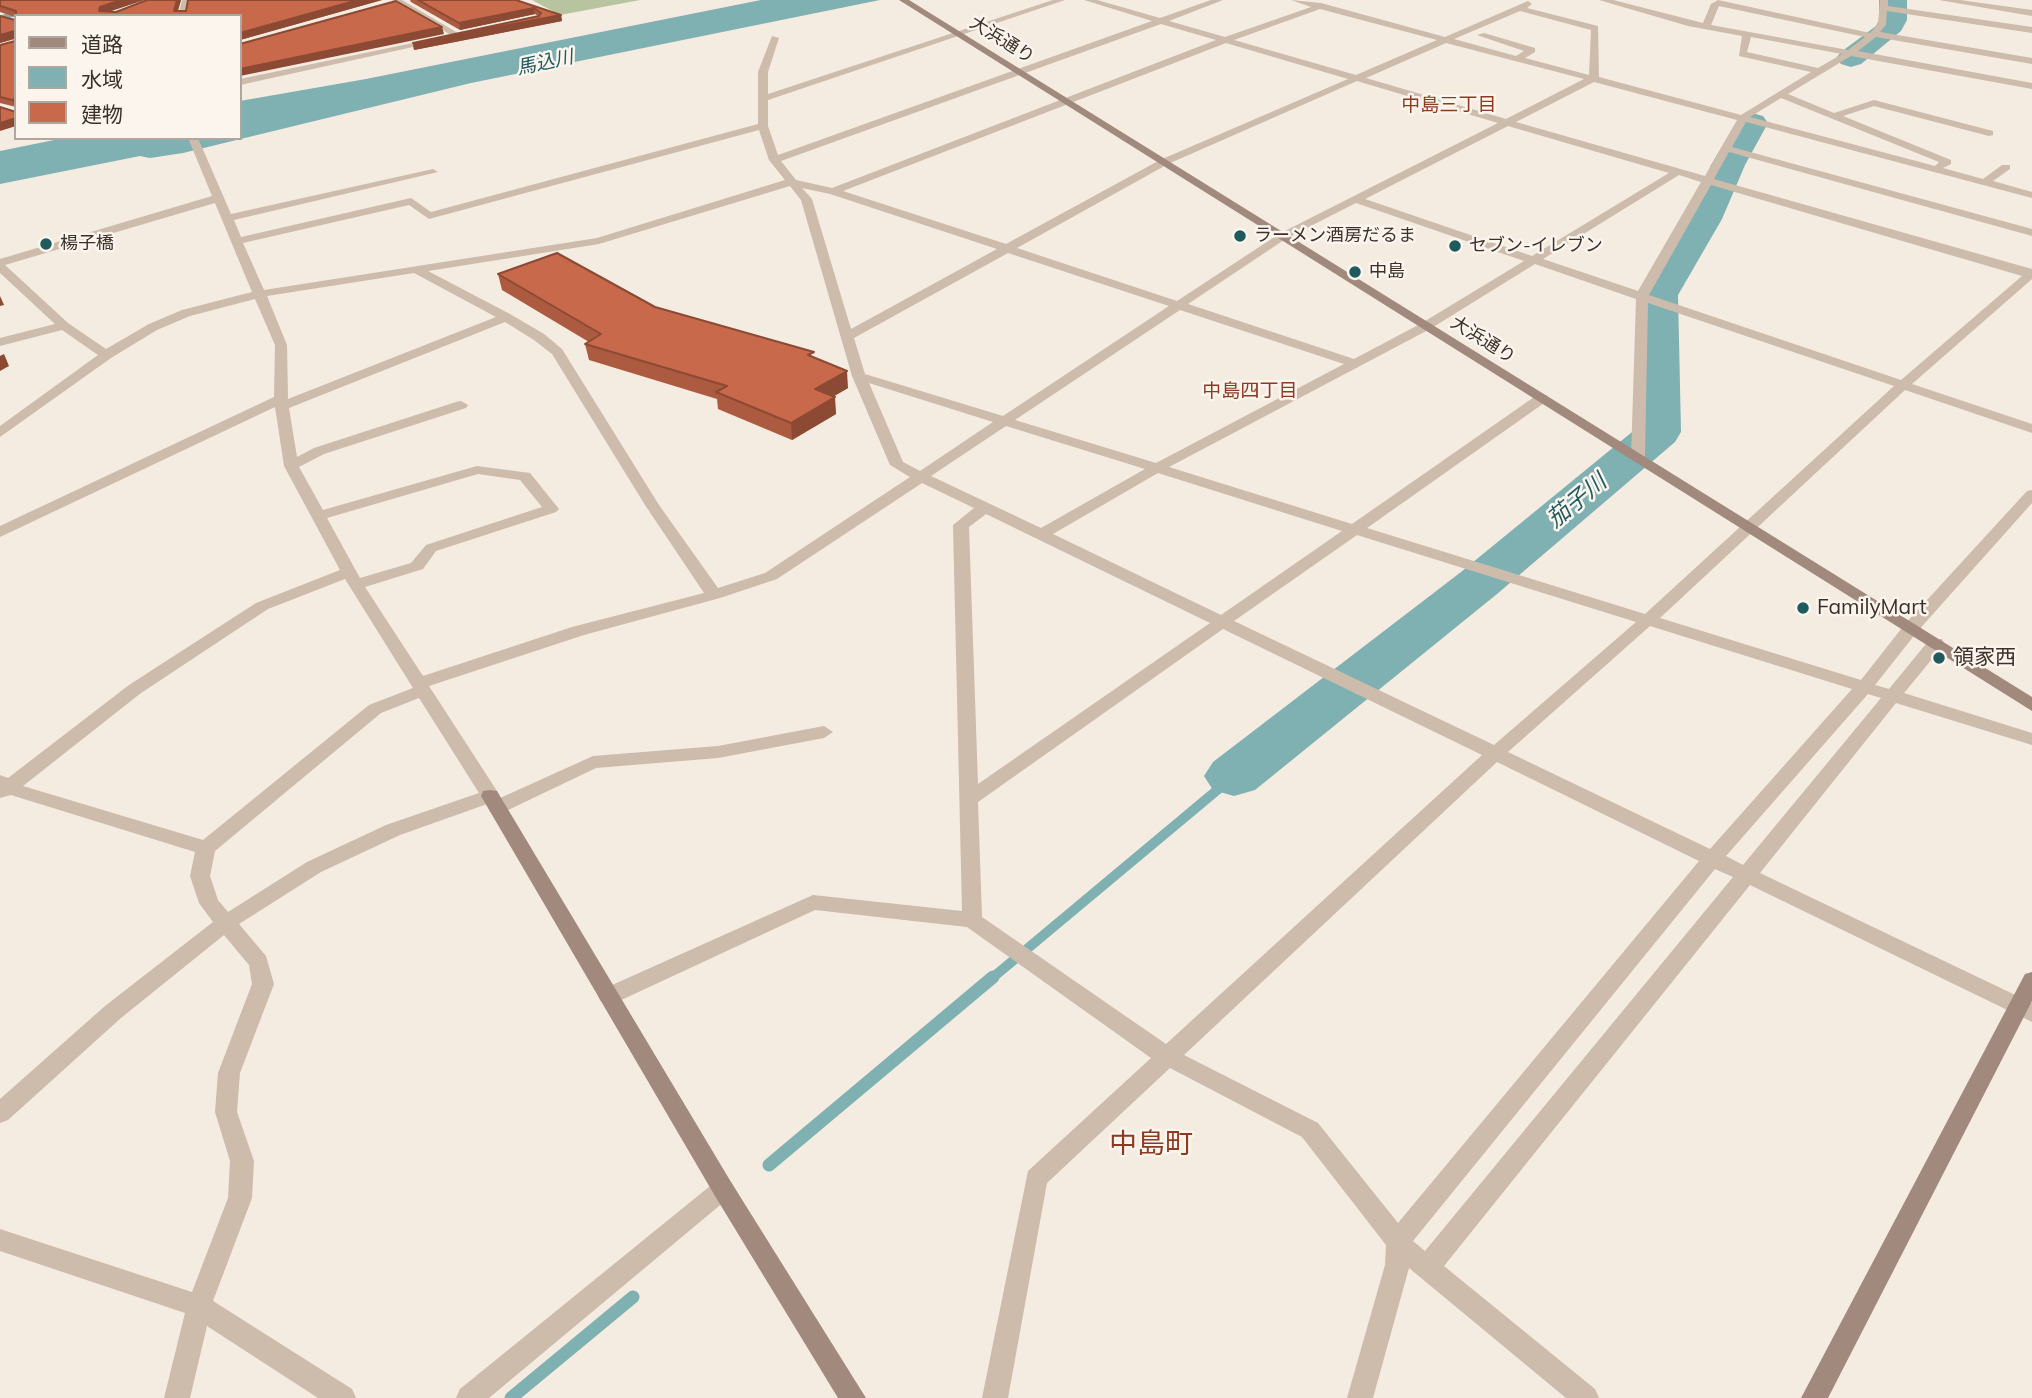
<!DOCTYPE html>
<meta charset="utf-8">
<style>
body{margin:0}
#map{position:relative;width:2032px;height:1398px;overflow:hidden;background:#f4ebe1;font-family:Mulish,"Noto Sans JP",sans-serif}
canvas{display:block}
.legend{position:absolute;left:14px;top:14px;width:228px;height:126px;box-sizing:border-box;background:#fbf5ee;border:2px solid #aea6a0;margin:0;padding:9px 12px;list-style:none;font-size:21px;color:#3b302b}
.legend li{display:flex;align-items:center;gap:14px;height:35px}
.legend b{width:35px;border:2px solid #aea6a0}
</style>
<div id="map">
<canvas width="2032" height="1398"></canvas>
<ul class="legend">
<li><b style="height:9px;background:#a18a7d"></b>道路</li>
<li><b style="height:19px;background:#7fb0b2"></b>水域</li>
<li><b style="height:19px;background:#c8694b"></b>建物</li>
</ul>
</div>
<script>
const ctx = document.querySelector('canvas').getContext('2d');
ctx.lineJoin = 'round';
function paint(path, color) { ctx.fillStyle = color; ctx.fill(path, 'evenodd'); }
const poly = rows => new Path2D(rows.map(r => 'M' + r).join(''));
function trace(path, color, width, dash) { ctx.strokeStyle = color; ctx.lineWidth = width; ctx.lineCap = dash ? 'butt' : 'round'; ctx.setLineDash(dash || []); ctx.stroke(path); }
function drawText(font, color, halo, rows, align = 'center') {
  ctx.font = font + ' Mulish,"Noto Sans JP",sans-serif'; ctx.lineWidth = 5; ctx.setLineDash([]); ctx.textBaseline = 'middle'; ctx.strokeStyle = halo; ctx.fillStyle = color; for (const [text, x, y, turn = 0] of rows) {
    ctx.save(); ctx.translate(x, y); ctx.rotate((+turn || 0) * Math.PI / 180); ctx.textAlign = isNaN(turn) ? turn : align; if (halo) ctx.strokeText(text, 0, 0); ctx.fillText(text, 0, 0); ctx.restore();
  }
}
const green = poly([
 [532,0,640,0,560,15]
]);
const water = poly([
 [761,0,880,0,471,83,183,153,150,158,140,156,0,184,0,151,64,138,240,138,240,101,366,79]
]);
const streamFar2 = poly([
 [0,18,21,12]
]);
const streamFar1 = poly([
 [991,979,1234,776]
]);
const stream = poly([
 [769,1165,993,977],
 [511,1398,633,1297]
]);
const river = poly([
 [1879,0,1907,0,1907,20,1901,31,1861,64,1851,67,1841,64,1836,58,1841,52,1876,26,1879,20,1879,0],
 [1752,113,1763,116,1768,123,1745,165,1722,219,1678,295,1681,432,1675,442,1497,594,1255,790,1234,796,1213,790,1204,776,1213,762,1461,572,1637,428,1638,295,1686,219,1711,165,1736,123,1741,116,1752,113]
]);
const street = poly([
 [182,0,190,0,186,16,178,16,182,0],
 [392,0,402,0,463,36,240,85,240,79,451,35,392,0],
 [1053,0,1065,0,768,100,768,126,778,155,1152,21,1084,0,1097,0,1160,18,1211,0,1223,0,1169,21,1225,37,1311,7,1291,0,1321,3,1445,37,1528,1,1532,4,1527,8,1598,26,1599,77,1741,115,1811,72,1739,56,1742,36,1688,26,1599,0,1613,0,1703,23,1711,4,1718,0,1870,33,1878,24,1880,0,1888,0,1888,6,2032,27,2032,33,1887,11,1886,25,1880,32,2032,58,2032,64,1876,37,1858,51,2032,83,2032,89,1851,56,1788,94,1834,113,1874,100,1993,131,1993,135,1989,136,1874,106,1843,116,1951,160,1951,164,1943,168,1983,179,2002,165,2010,165,2010,169,1993,181,2032,192,2032,198,1746,122,1732,147,2032,229,2032,236,1729,152,1714,179,2032,269,2032,279,1912,384,2032,424,2032,433,1905,390,1660,618,1861,680,1905,624,2027,491,2032,490,2032,503,1917,632,1875,685,1889,689,1930,639,1942,639,1944,643,1942,647,1904,693,2032,733,2032,745,1896,703,1760,873,2032,1003,2032,1022,1750,885,1444,1266,1595,1389,1599,1398,1566,1398,1409,1268,1373,1398,1347,1398,1385,1265,1386,1245,1302,1137,1170,1068,1047,1183,1008,1398,982,1398,1028,1171,1151,1058,967,927,815,910,617,1002,609,1004,601,1002,598,996,601,990,813,895,962,911,953,525,974,508,922,483,777,579,720,598,584,635,429,686,497,791,499,796,498,799,593,756,718,746,824,726,833,732,824,738,718,758,596,768,504,812,490,812,488,807,490,803,400,835,321,872,239,924,266,956,274,984,240,1073,237,1112,254,1161,252,1198,213,1301,352,1389,356,1398,318,1398,207,1326,190,1398,164,1398,185,1313,0,1251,0,1229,192,1292,228,1198,230,1161,215,1112,218,1073,252,984,249,965,224,935,121,1018,8,1120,0,1123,0,1099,105,1006,213,922,199,903,190,876,195,852,11,795,0,798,0,775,8,778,129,685,256,603,340,570,284,466,275,407,0,537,0,526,274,397,275,345,255,299,190,316,157,330,111,358,0,437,0,426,98,355,62,330,0,346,0,338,55,324,0,273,0,259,212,196,188,138,198,138,231,214,433,169,438,172,234,220,241,237,411,198,431,212,758,124,758,72,772,36,779,38,768,72,768,94,1053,0],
 [1719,6,1865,37,1848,50,1711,25,1719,6],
 [1320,9,1437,40,1356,75,1234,40,1320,9],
 [1520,11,1591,30,1589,75,1525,58,1535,52,1535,48,1484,33,1477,35,1524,51,1516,56,1454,39,1520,11],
 [1161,24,1216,40,832,188,796,180,781,161,1161,24],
 [1751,37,1842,54,1818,68,1747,52,1751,37],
 [1226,43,1348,79,1160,160,1006,244,843,191,1226,43],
 [1446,43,1584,79,1506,119,1366,78,1446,43],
 [1357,81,1498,123,1279,234,1177,301,1017,248,1168,164,1357,81],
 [1594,82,1737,120,1705,176,1516,122,1594,82],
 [1781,98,1939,162,1935,166,1750,117,1781,98],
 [1508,126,1669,173,1532,256,1365,199,1508,126],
 [759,130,769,160,785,180,597,238,264,290,243,243,409,205,429,219,759,130],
 [1679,175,1701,182,1638,291,1543,259,1679,175],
 [1711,185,2022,276,1901,380,1649,295,1711,185],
 [790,186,801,200,852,376,890,465,910,477,765,573,718,588,659,505,562,349,544,334,510,314,428,271,599,244,790,186],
 [802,188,830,194,997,249,851,329,812,199,802,188],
 [215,203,252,292,182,310,149,324,106,349,68,323,5,265,215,203],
 [1356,203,1524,261,1422,323,1354,359,1188,304,1287,238,1356,203],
 [1008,253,1169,306,1003,416,865,374,854,338,1008,253],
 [1535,264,1636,299,1631,457,1633,460,1643,460,1645,457,1648,303,1894,386,1645,614,1367,528,1547,401,1547,395,1537,395,1352,524,1169,467,1430,329,1535,264],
 [414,273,496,317,288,399,287,345,267,296,414,273],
 [1180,310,1344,364,1156,463,1015,420,1180,310],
 [505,322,534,340,552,354,645,505,704,593,572,627,423,676,365,587,423,569,436,551,556,512,559,509,530,473,477,466,323,510,299,467,324,454,466,408,468,405,461,401,456,402,314,448,297,457,289,408,505,322],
 [869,383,993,422,920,471,903,462,869,383],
 [1006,426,1145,469,1041,528,931,476,1006,426],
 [1158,473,1342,531,1221,615,1053,534,1158,473],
 [478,474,520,480,542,507,426,545,411,563,360,578,327,518,478,474],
 [986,514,1210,623,978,784,969,527,986,514],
 [1357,535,1636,622,1494,745,1234,621,1357,535],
 [345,579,413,688,369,705,203,840,23,786,141,693,268,609,345,579],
 [1650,626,1852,689,1710,849,1508,752,1650,626],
 [1223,629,1482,755,1166,1044,982,917,978,802,1223,629],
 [1868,694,1881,698,1743,865,1726,856,1868,694],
 [419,698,479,793,386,825,307,862,228,912,218,900,210,876,215,851,381,713,419,698],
 [1497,762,1699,861,1398,1223,1318,1123,1184,1055,1497,762],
 [1715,869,1733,877,1425,1251,1413,1241,1715,869],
 [1939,0,1960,0,2032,10,2032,16,1939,0],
 [723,1179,731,1182,735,1189,731,1196,489,1398,456,1398,460,1389,715,1182,723,1179]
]);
const secondary = poly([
 [899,0,909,0,2032,697,2032,711,899,0],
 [490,790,497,791,731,1182,866,1398,838,1398,715,1196,481,796,483,791,490,790],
 [2032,972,2032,1001,1828,1398,1801,1398,2025,974,2032,972]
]);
const wall = poly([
 [0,0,144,0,108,12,116,12,181,0,178,11,186,11,188,0,382,0,240,40,16,16,16,107,0,103,0,45,15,41,15,39,0,43,0,16,15,20,15,17,0,12],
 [410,0,516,0,561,15,562,21,414,50,413,43,538,16,535,14,460,30,411,2],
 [498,274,655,307,848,388,834,396,836,414,792,440,718,409,717,399,589,360,585,344,589,342,502,290]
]);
const shadedWall = poly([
 [121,0,144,0,102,14,99,11,100,7],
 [177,0,181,0,176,16,174,11],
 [358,0,382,0,240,40,240,33],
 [534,8,535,14,460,30,459,23],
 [561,15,562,21,414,50,413,43],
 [442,27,444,34,240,76,240,69],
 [15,31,16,38,0,43,0,35],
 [16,99,16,107,15,107,12,100],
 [16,118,16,126,0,131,0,123],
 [0,296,4,305,0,306],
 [4,354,9,366,0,371,0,356],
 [847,371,848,388,817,406,815,389],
 [835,397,836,414,792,440,791,423]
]);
const building = poly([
 [0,0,121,0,100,7,99,11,116,12,147,0,177,0,174,11,186,11,188,0,358,0,240,33,240,16,16,16,16,99,12,100,0,97,0,45,15,41,15,31,0,35,0,16,15,20,16,11,0,6,0,0],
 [418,0,516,0,561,15,413,43,539,16,541,13,534,8,459,23,418,0],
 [396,1,442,27,240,69,240,44,396,1],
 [0,107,16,112,16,118,0,123,0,107],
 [557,253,655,307,814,352,808,355,847,371,815,389,835,397,791,423,716,392,727,386,585,344,601,334,498,274,557,253]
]);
const markers = [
 [1240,236,7,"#1f5a5e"],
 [46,244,7,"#1f5a5e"],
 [1455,246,7,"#1f5a5e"],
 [1355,272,7,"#1f5a5e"],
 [1803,608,7,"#1f5a5e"],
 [1939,658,7,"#1f5a5e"]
];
const farStreetnames = [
 ["大浜通り",1002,40,32],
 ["大浜通り",1483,340,32]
];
const farPoinames = [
 ["ラーメン酒房だるま",1254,236],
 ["楊子橋",60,244],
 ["セブン-イレブン",1469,246],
 ["中島",1369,272]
];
const farWaternames = [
 ["馬込川",545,63,-12]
];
const farNeighbourhoodnames = [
 ["中島三丁目",1449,105],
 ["中島四丁目",1250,391]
];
const poiNames = [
 ["FamilyMart",1817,608],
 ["領家西",1953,658]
];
const waterNames = [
 ["茄子川",1577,501,-40]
];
const nearNeighbourhoodnames = [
 ["中島町",1151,1145]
];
paint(green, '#b8c4a0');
paint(water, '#7fb0b2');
trace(streamFar2, '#7fb0b2', 5);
trace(streamFar1, '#7fb0b2', 10);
trace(stream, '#7fb0b2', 13);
paint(river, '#7fb0b2');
paint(street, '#cdbbac');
paint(secondary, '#a18a7d');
paint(wall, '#ac5a40');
paint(shadedWall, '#8c4a34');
paint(building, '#c8694b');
trace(building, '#8c4a34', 2);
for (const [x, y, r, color] of markers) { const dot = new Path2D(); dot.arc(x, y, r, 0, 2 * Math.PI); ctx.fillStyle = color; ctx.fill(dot); trace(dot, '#fbf5ee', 2.5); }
drawText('18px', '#3b302b', '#fbf5ee', farStreetnames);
drawText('18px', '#3b302b', '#fbf5ee', farPoinames, 'left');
drawText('italic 19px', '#1f5a5e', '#fbf5ee', farWaternames);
drawText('19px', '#8c3b22', '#fbf5ee', farNeighbourhoodnames);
drawText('21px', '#3b302b', '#fbf5ee', poiNames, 'left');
drawText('italic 23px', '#1f5a5e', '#fbf5ee', waterNames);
drawText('28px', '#8c3b22', '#fbf5ee', nearNeighbourhoodnames);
</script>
